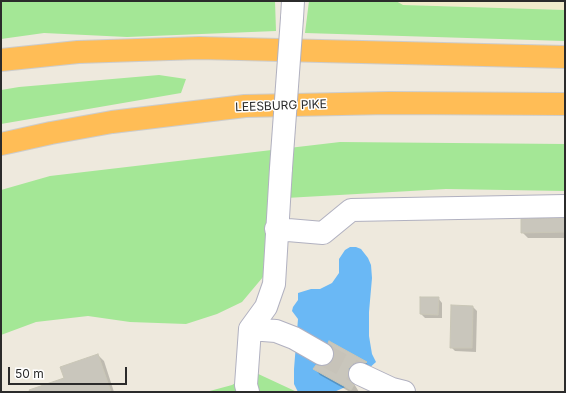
<!DOCTYPE html>
<style>
body{margin:0}
#map{position:relative;width:566px;height:393px;overflow:hidden;background:#eee9dd;font-family:Inter,sans-serif}
canvas{display:block}
.frame{position:absolute;inset:0;border:2px solid #2b2b2b;pointer-events:none}
.scale{position:absolute;left:8px;top:367px;width:119px;height:18px;box-sizing:border-box;border:2px solid #2b2b2b;border-top:0;padding-left:5px;font-size:12px;line-height:14px;white-space:nowrap;color:#2b2b2b;-webkit-text-stroke:3px #fff;paint-order:stroke}
</style>
<div id="map">
<canvas width="566" height="393"></canvas>
<div class="frame"></div>
<div class="scale">50 m</div>
</div>
<script>
const ctx = document.querySelector('canvas').getContext('2d');
ctx.lineJoin = 'round';
function paint(path, color) { ctx.fillStyle = color; ctx.fill(path, 'evenodd'); }
const poly = rows => new Path2D(rows.map(r => 'M' + r).join(''));
function trace(path, color, width, dash) { ctx.strokeStyle = color; ctx.lineWidth = width; ctx.lineCap = dash ? 'butt' : 'round'; ctx.setLineDash(dash || []); ctx.stroke(path); }
function drawText(font, color, halo, rows, align = 'center') {
  ctx.font = font + ' Inter,sans-serif'; ctx.lineWidth = 3; ctx.setLineDash([]); ctx.textBaseline = 'middle'; ctx.strokeStyle = halo; ctx.fillStyle = color; for (const [text, x, y, turn = 0] of rows) {
    ctx.save(); ctx.translate(x, y); ctx.rotate((+turn || 0) * Math.PI / 180); ctx.textAlign = isNaN(turn) ? turn : align; if (halo) ctx.strokeText(text, 0, 0); ctx.fillText(text, 0, 0); ctx.restore();
  }
}
const education = poly([
 [303,1,565,1,565,10,403,5]
]);
const green = poly([
 [7,1,275,1,276,31,127,37,44,33,1,39,1,2],
 [309,1,396,1,403,5,565,10,565,41,305,33],
 [159,75,186,79,181,93,1,124,1,90,19,87],
 [340,142,565,144,565,191,446,189,268,199,263,277,242,302,217,314,186,324,130,322,88,316,36,322,1,335,1,190,50,176],
 [254,372,297,392,206,392,232,385]
]);
const water = poly([
 [350,247,356,247,361,249,368,258,371,265,372,278,369,312,369,336,372,354,376,362,350,385,334,392,298,392,294,384,294,369,298,319,292,311,293,307,298,300,298,293,311,289,320,289,332,283,339,273,339,259,345,250]
]);
const shadow = poly([
 [565,220,565,238,528,238,522,232],
 [438,298,442,303,442,318,425,318,421,314],
 [473,307,477,311,476,352,455,351,451,347],
 [335,354,366,363,372,368,353,382,359,392,350,392,320,375,315,369,328,366,334,360],
 [98,355,104,361,114,392,54,392,65,379]
]);
const building = poly([
 [565,218,565,232,521,233,521,219,565,218],
 [420,297,439,297,438,315,420,314,420,297],
 [451,305,473,306,472,348,450,348,451,305],
 [329,341,367,362,366,363,359,362,353,364,349,368,348,375,350,381,354,385,351,390,313,369,316,365,322,366,328,365,333,360,334,354,333,347,328,343,329,341],
 [98,354,111,392,30,392,29,390,64,378,60,367,98,354]
]);
const minorTunnel = poly([
 [322,354,360,374]
]);
const minor = poly([
 [292,18,293,1],
 [276,229,323,233,351,210,565,206],
 [250,329,266,307,274,284,281,168],
 [250,329,276,331,294,338,322,354],
 [360,374,392,389,404,392],
 [248,392,246,385,250,329]
]);
const highway = poly([
 [1,60,78,52,199,48,565,57],
 [1,144,51,133,112,122,245,106,389,103,565,104]
]);
const minorBridge = poly([
 [281,168,292,18]
]);
const streetNames = [
 ["LEESBURG PIKE",281,106,-2]
];
paint(education, '#f0ebcb');
paint(green, '#a4e796');
paint(water, '#6ab8f5');
paint(shadow, '#0003');
paint(building, '#c9c6bc');
trace(building, '#c9c6b6', 1);
trace(minorTunnel, '#c7c3b9', 22, [22, 11]);
trace(minor, '#b1b1c0', 24);
trace(highway, '#ccc', 24);
trace(minor, '#fff', 22);
trace(highway, '#ffbd56', 22);
trace(minorBridge, '#b1b1c0', 24, []);
trace(minorBridge, '#fff', 22);
drawText('12px', '#2b2b2b', '#fff', streetNames);
</script>
